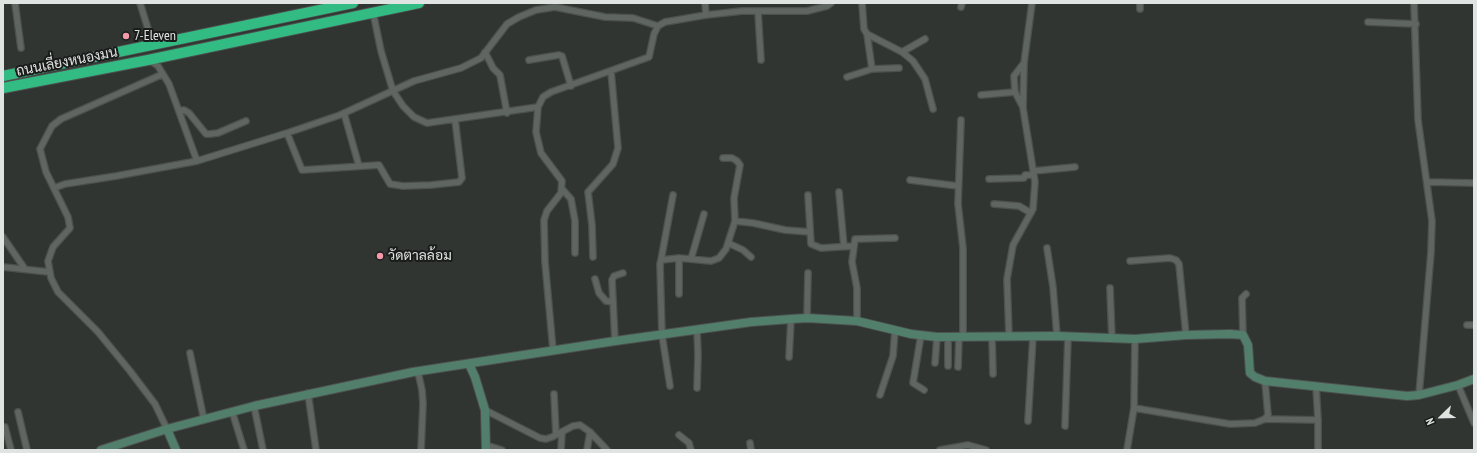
<!DOCTYPE html>
<meta charset="utf-8">
<style>
body{margin:0}
#map{position:relative;width:1477px;height:453px;overflow:hidden;background:#303532;font-family:"PT Sans Narrow",sans-serif}
canvas{display:block}
.frame{position:absolute;inset:0;border:4px solid #dfe3e1;pointer-events:none}
.north{position:absolute;left:1421px;top:397px;width:40px;height:40px;-webkit-text-stroke:3px #1a1c1b;paint-order:stroke;rotate:247deg;font-size:11px;font-weight:700;line-height:16px;text-align:center;color:#dfe3e1}
.north::after{content:'';display:block;margin:auto;width:14px;height:18px;background:#dfe3e1;clip-path:polygon(50% 0,100% 100%,50% 72%,0 100%)}
</style>
<div id="map">
<canvas width="1477" height="453"></canvas>
<div class="frame"></div>
<div class="north">N</div>
</div>
<script>
const ctx = document.querySelector('canvas').getContext('2d');
ctx.lineJoin = 'round';
const poly = rows => new Path2D(rows.map(r => 'M' + r).join(''));
function trace(path, color, width, dash) { ctx.strokeStyle = color; ctx.lineWidth = width; ctx.lineCap = dash ? 'butt' : 'round'; ctx.setLineDash(dash || []); ctx.stroke(path); }
function drawText(font, color, halo, rows, align = 'center') {
  ctx.font = font + ' "PT Sans Narrow",Sarabun,sans-serif'; ctx.lineWidth = 4; ctx.setLineDash([]); ctx.textBaseline = 'middle'; ctx.strokeStyle = halo; ctx.fillStyle = color; for (const [text, x, y, turn = 0] of rows) {
    ctx.save(); ctx.translate(x, y); ctx.rotate((+turn || 0) * Math.PI / 180); ctx.textAlign = isNaN(turn) ? turn : align; if (halo) ctx.strokeText(text, 0, 0); ctx.fillText(text, 0, 0); ctx.restore();
  }
}
const street = poly([
 [15,3,21,48],
 [140,3,153,45],
 [705,3,706,15],
 [862,3,864,29,867,34,902,52,913,61,925,79,933,109],
 [1140,3,1140,9],
 [1414,3,1418,120,1432,221,1431,252,1419,395],
 [961,7,962,3],
 [373,12,381,51,393,91,403,106,414,117,427,123,538,107],
 [758,12,761,60],
 [1368,22,1416,24],
 [867,34,872,69],
 [485,52,493,68,500,75,507,113],
 [902,52,925,39],
 [149,60,158,66,169,84,197,161],
 [529,60,559,55,562,56,571,86],
 [163,74,61,119,52,126,40,149,46,172,68,217,70,228,53,247,48,261,51,278,58,292,98,332,130,371,155,404,167,429],
 [847,77,872,69,899,68],
 [981,95,1015,92],
 [1023,107,1015,92,1014,76,1024,63],
 [179,111,184,110,189,113,206,134,210,134,218,133,246,121],
 [344,113,359,166],
 [961,120,958,204,963,248,963,337],
 [287,133,302,170,379,165,390,184,403,186,431,185,459,182,462,178,455,119],
 [723,158,732,158,737,161,740,165,734,198,735,221],
 [1033,171,1075,167],
 [989,179,1024,178,1025,175,1034,175],
 [910,180,958,186],
 [1427,182,1474,183],
 [54,188,65,184,116,176,197,161,287,133,340,115,414,81,461,68,481,58,507,24,519,17,536,10,555,7,605,17,633,18,658,26],
 [563,190,571,199,575,221,575,253],
 [839,192,844,247],
 [808,195,811,244,821,248,854,246],
 [994,204,1019,206,1031,213],
 [3,237,25,269],
 [728,243,743,250,751,257],
 [1047,248,1053,287,1057,336],
 [593,257,592,225,588,192,613,164,618,148,611,71],
 [691,259,704,214],
 [661,260,673,195],
 [1130,261,1170,258,1176,260,1179,264,1186,335],
 [3,267,49,272],
 [595,279,599,293,606,301,613,302],
 [1110,288,1112,339],
 [679,294,679,258],
 [807,318,808,273],
 [857,321,857,288,852,262,855,239,895,238],
 [1467,325,1474,325],
 [697,330,698,355,697,388],
 [921,335,913,383,924,390],
 [1243,335,1242,298,1246,294],
 [992,336,993,374],
 [1009,336,1007,279,1013,245,1033,209,1035,182,1023,108,1024,63,1032,3],
 [615,341,612,280,614,276,623,273],
 [553,350,545,262,544,220,547,211,561,193,562,181,541,153,536,132,538,107,543,97,551,92,649,57,654,34,658,26,665,22,706,15,742,11,807,11,827,6,831,3],
 [190,353,204,420],
 [789,357,791,319],
 [935,363,937,337],
 [948,366,948,337],
 [958,367,959,337],
 [418,372,422,390,423,404,421,450],
 [1458,385,1474,423],
 [670,386,662,335,660,264,661,260,679,258,711,261,719,258,726,249,735,221,753,223,785,230,810,232],
 [1316,386,1318,420,1318,450],
 [308,393,316,450],
 [554,394,556,435],
 [880,395,893,356,895,330],
 [254,406,263,450],
 [1134,408,1230,424,1255,423,1265,419,1268,415,1265,381],
 [485,410,540,438,546,439,552,437,573,426,580,425,590,432,607,450],
 [232,411,244,450],
 [18,412,27,450],
 [1265,419,1318,420],
 [1028,421,1033,336],
 [1065,426,1068,336],
 [5,427,11,450],
 [679,435,689,443,691,450],
 [750,443,751,450],
 [486,445,502,450],
 [561,450,562,432],
 [587,450,590,432],
 [940,450,968,445,986,450],
 [1127,450,1134,408,1135,339]
]);
const secondary = poly([
 [469,364,475,377,485,410,486,450],
 [167,429,176,450],
 [101,450,167,429,254,406,413,372,615,341,751,322,791,319,807,318,857,321,911,334,937,337,1057,336,1135,339,1186,335,1230,334,1243,335,1248,345,1250,373,1255,377,1265,381,1407,396,1419,395,1458,385,1474,379]
]);
const highway = poly([
 [3,76,353,3],
 [3,88,148,60,419,3]
]);
const markers = [
 [126,36,4,"#f39aa8"],
 [380,256,4,"#f39aa8"]
];
const poiNames = [
 ["7-Eleven",134,36],
 ["วัดตาลล้อม",388,256]
];
const streetNames = [
 ["ถนนเลี่ยงหนองมน",67,62,-11]
];
trace(street, '#4c504e', 8);
trace(secondary, '#4c504e', 10);
trace(highway, '#4c504e', 12);
trace(street, '#5f6561', 5.5);
trace(secondary, '#527f6c', 8);
trace(highway, '#33bb84', 10);
for (const [x, y, r, color] of markers) { const dot = new Path2D(); dot.arc(x, y, r, 0, 2 * Math.PI); ctx.fillStyle = color; ctx.fill(dot); trace(dot, '#1a1c1b', 1.5); }
drawText('14px', '#dfe3e1', '#1a1c1b', poiNames, 'left');
drawText('14px', '#dfe3e1', '#1a1c1b', streetNames);
</script>
